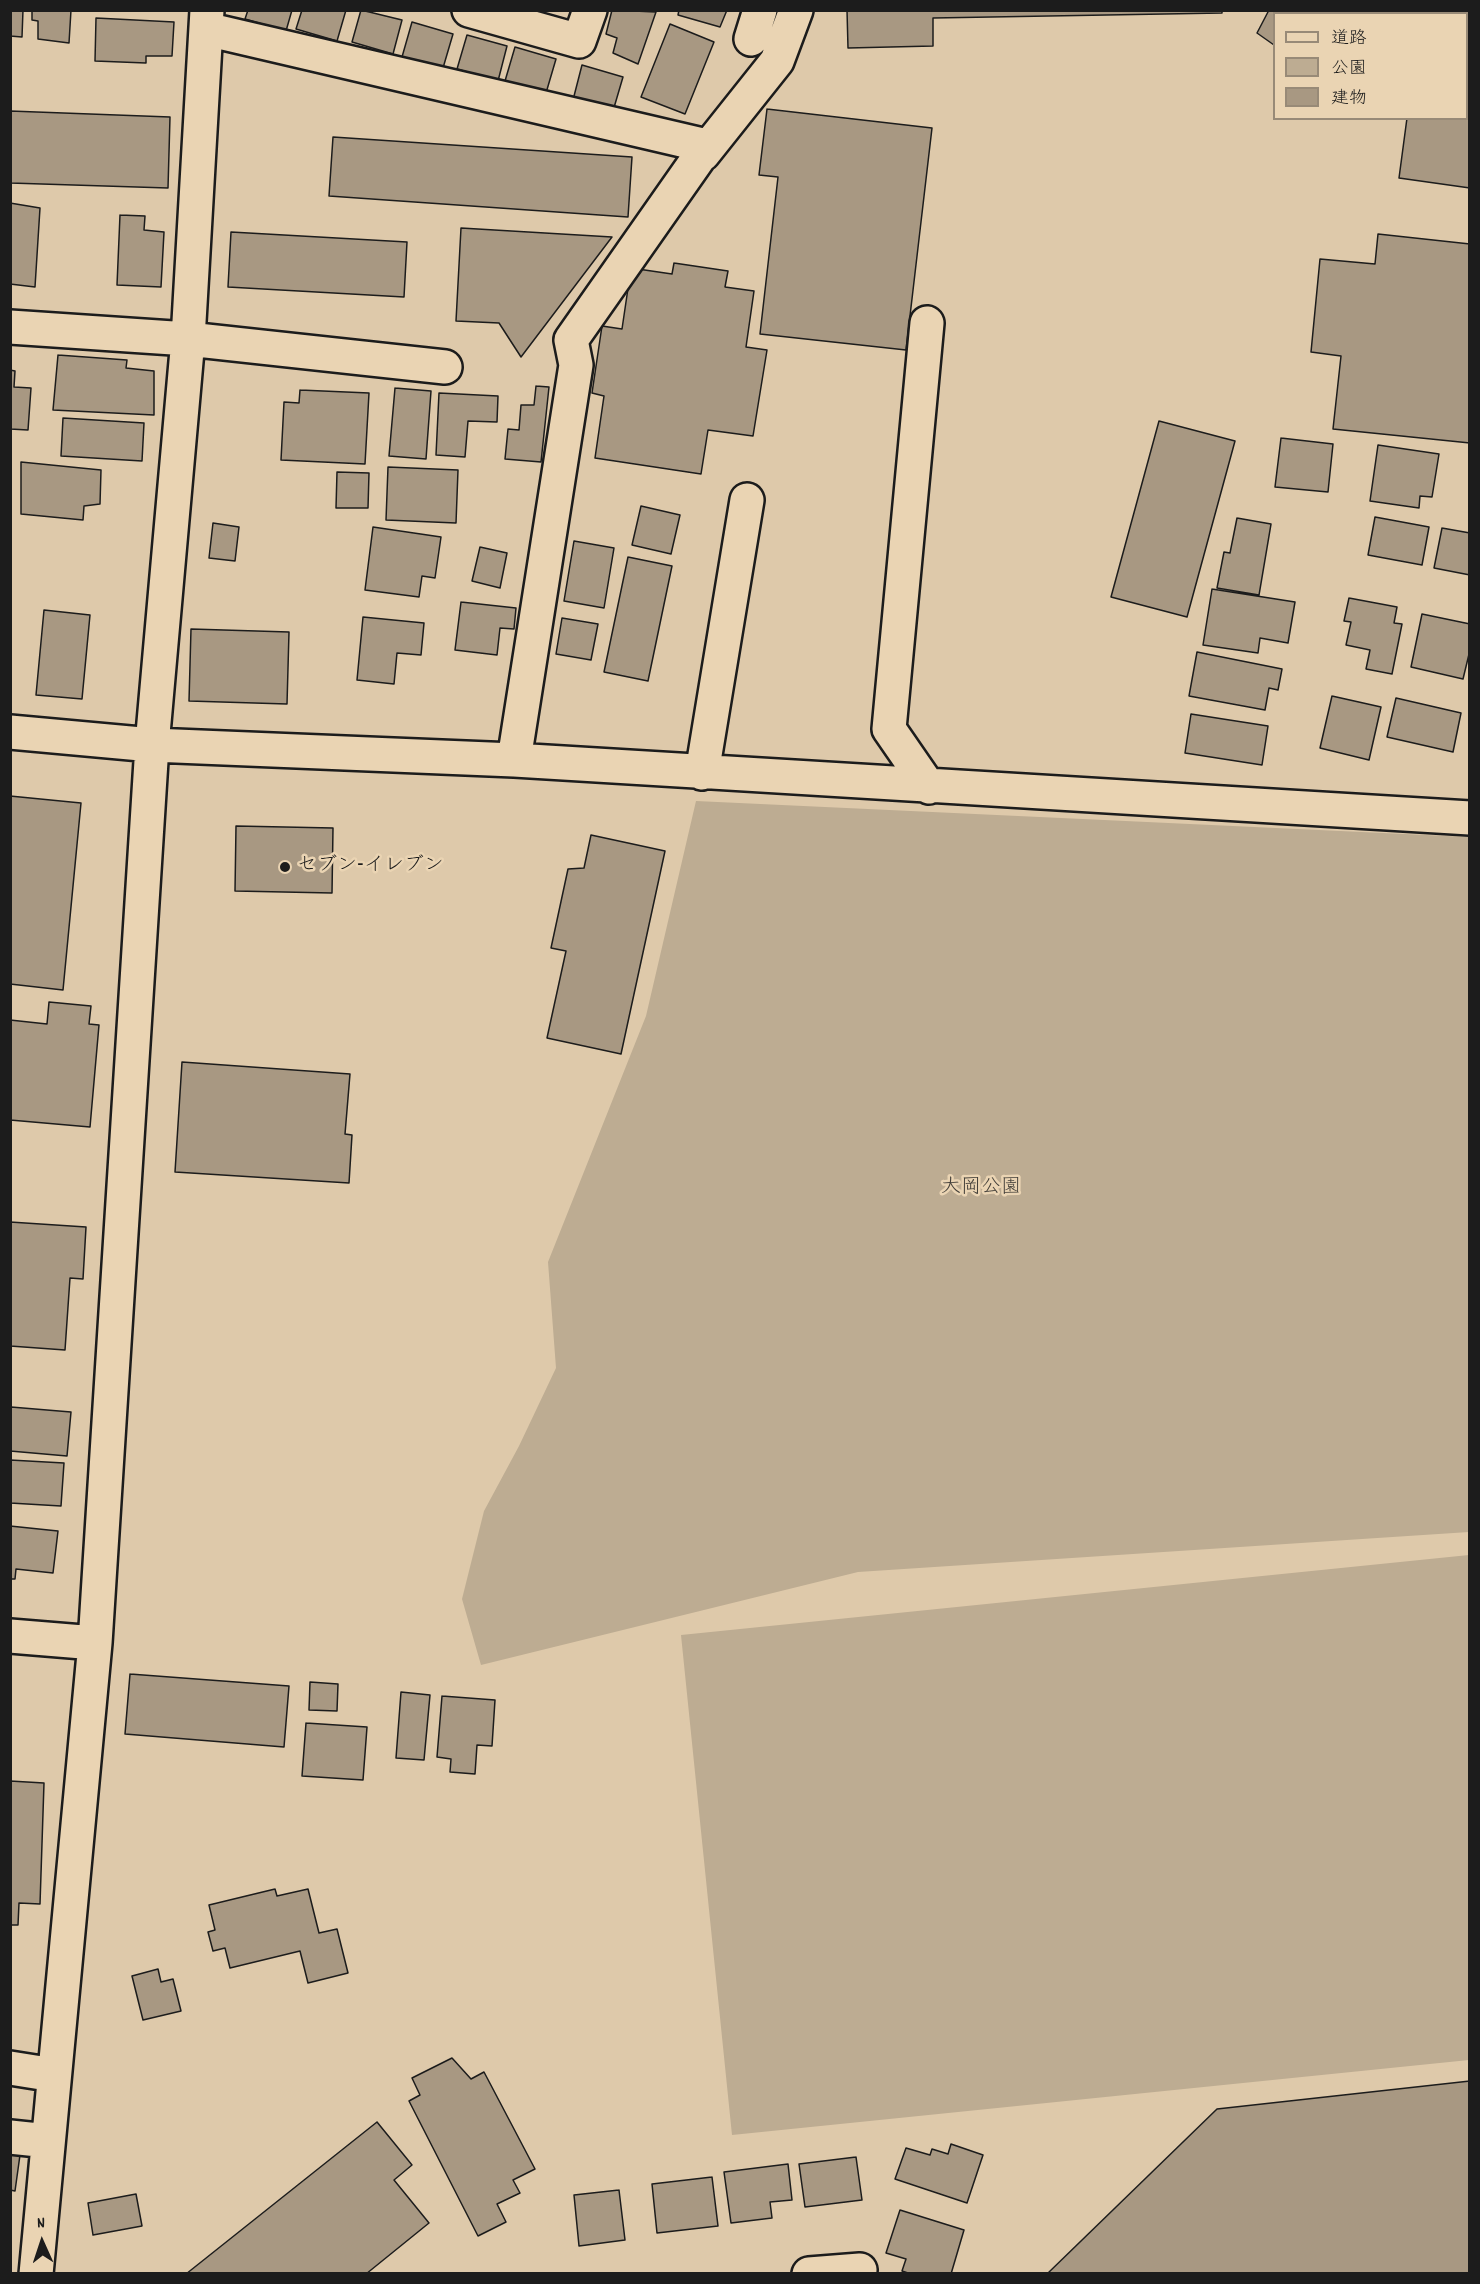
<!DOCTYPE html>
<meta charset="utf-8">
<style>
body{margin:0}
#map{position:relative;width:1480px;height:2284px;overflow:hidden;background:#dec9aa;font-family:Dekko,"Klee One",sans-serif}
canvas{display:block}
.frame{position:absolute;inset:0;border:12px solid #1c1c1c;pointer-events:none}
.legend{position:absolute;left:1273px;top:12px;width:195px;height:108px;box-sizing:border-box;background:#ead4b3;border:2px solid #988a77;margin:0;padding:8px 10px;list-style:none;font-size:18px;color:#1c1c1c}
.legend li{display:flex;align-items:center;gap:12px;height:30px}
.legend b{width:30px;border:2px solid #988a77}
.north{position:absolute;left:12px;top:2212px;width:60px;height:60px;-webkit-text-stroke:4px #ead4b3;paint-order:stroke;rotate:357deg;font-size:16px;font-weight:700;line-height:24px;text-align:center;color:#1c1c1c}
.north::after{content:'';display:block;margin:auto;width:21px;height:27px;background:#1c1c1c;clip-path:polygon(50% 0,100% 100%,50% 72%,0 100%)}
</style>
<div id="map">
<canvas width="1480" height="2284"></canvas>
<div class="frame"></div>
<ul class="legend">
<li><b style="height:8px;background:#ead4b3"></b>道路</li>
<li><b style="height:16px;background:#bdac92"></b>公園</li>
<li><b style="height:16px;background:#a89882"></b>建物</li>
</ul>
<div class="north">N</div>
</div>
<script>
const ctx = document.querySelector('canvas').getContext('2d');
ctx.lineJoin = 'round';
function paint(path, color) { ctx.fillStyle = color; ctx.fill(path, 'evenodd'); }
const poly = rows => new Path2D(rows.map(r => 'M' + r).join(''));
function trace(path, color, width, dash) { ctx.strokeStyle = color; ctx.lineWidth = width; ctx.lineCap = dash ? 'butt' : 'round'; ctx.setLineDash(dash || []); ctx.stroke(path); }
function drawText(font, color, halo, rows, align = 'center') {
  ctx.font = font + ' Dekko,"Klee One",sans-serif'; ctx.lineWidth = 5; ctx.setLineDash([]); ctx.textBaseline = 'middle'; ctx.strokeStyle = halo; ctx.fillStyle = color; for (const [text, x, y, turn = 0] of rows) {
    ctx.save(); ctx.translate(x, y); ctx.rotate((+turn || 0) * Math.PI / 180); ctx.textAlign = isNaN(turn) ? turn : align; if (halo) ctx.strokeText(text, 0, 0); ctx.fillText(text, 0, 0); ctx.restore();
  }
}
const green = poly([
 [696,801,1469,837,1469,1532,858,1572,481,1665,462,1599,484,1511,519,1446,556,1368,548,1262,646,1016],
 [1469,1555,1469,2060,732,2135,681,1635]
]);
const building = poly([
 [10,10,23,10,22,37,10,36,10,10],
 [32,10,71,10,69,43,38,39,38,21,32,20,32,10],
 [248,10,292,10,286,31,245,19,248,10],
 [302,10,346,10,337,41,296,29,302,10],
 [361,10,402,20,393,54,352,42,361,10],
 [612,10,656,12,638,64,613,53,617,38,606,34,612,10],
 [679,10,727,10,720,27,678,15,679,10],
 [847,10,1222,10,1222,13,933,18,933,46,848,48,847,10],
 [1269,10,1341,10,1340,14,1274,14,1274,45,1257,33,1269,10],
 [1451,10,1470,10,1470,66,1466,66,1466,14,1451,14,1451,10],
 [96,18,174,22,172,56,146,56,146,63,95,61,96,18],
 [412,22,453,34,443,68,402,57,412,22],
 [670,24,714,42,685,114,641,97,670,24],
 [467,35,507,46,498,81,457,69,467,35],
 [515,47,556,59,546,93,505,81,515,47],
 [582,65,623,77,613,111,573,100,582,65],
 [1466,84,1470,85,1470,188,1399,178,1407,118,1466,118,1466,84],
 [767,109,932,128,906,350,760,334,778,177,759,175,767,109],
 [10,111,170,117,168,188,10,183,10,111],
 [333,137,632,157,628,217,329,196,333,137],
 [10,203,40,208,35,287,10,284,10,203],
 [120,215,145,216,144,230,164,232,161,287,117,285,120,215],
 [461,228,612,237,521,357,499,323,456,321,461,228],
 [231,232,407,242,404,297,228,287,231,232],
 [1378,234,1470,244,1470,443,1333,429,1341,356,1311,352,1320,259,1375,264,1378,234],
 [674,263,728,271,725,287,754,291,746,347,767,350,753,436,708,430,701,474,595,458,604,396,592,393,602,326,622,329,631,268,672,274,674,263],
 [58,355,127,360,126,368,154,371,154,415,53,410,58,355],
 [10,370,15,371,14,387,31,388,28,430,10,429,10,370],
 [536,386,549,387,541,462,505,459,508,429,519,430,521,405,534,405,536,386],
 [395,388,431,391,426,459,389,456,395,388],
 [300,390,369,393,365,464,281,460,284,402,299,403,300,390],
 [439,393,498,396,497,422,468,421,465,457,436,455,439,393],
 [63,418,144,423,142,461,61,456,63,418],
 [1159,421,1235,441,1187,617,1111,597,1159,421],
 [1281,438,1333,444,1328,492,1275,487,1281,438],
 [1378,445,1439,454,1432,497,1420,496,1419,508,1370,501,1378,445],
 [21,462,101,470,100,504,84,506,83,520,21,514,21,462],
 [388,467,458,470,456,523,386,520,388,467],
 [337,472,369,473,368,508,336,508,337,472],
 [641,506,680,515,671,554,632,545,641,506],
 [1375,517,1429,527,1422,565,1368,555,1375,517],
 [1237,518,1271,524,1259,595,1217,588,1224,552,1230,553,1237,518],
 [213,523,239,527,235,561,209,558,213,523],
 [373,527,441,537,435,578,422,576,419,597,365,590,373,527],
 [1442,528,1470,533,1470,575,1434,568,1442,528],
 [574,541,614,548,604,608,564,601,574,541],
 [480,547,507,553,500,588,472,581,480,547],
 [628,557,672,566,648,681,604,672,628,557],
 [1212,589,1295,602,1288,643,1260,638,1258,653,1203,645,1212,589],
 [1349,598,1397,607,1394,623,1402,624,1392,674,1366,669,1370,650,1346,645,1351,622,1344,621,1349,598],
 [461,602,516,608,514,629,500,628,497,655,455,650,461,602],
 [44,610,90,615,82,699,36,695,44,610],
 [1422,614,1470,624,1470,650,1463,679,1411,667,1422,614],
 [363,617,424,623,421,655,397,653,394,684,357,680,363,617],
 [562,618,598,624,591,660,556,654,562,618],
 [191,629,289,632,287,704,189,701,191,629],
 [1197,652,1282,669,1278,690,1269,688,1265,710,1189,696,1197,652],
 [1332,696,1381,707,1369,760,1320,748,1332,696],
 [1396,698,1461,713,1453,752,1387,737,1396,698],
 [1191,714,1268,726,1262,765,1185,753,1191,714],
 [10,796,81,803,63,990,10,984,10,796],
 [236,826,333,828,332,893,235,891,236,826],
 [591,835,665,851,621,1054,547,1038,566,951,551,948,568,869,584,868,591,835],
 [49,1002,91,1006,89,1024,99,1025,90,1127,10,1120,10,1020,47,1024,49,1002],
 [182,1062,350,1074,345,1134,352,1135,349,1183,175,1172,182,1062],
 [10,1222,86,1227,83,1279,70,1278,65,1350,10,1346,10,1222],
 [11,1407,71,1412,67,1456,10,1451,11,1407],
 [10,1460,64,1463,61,1506,10,1503,10,1460],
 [10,1526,58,1531,53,1573,16,1569,15,1579,10,1579,10,1526],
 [130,1674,289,1686,284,1747,125,1734,130,1674],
 [310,1682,338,1684,337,1711,309,1710,310,1682],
 [401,1692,430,1695,424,1760,396,1758,401,1692],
 [442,1696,495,1700,492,1746,477,1745,475,1774,450,1772,451,1759,437,1757,442,1696],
 [306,1723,367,1727,363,1780,302,1776,306,1723],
 [10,1781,44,1783,40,1904,19,1903,18,1925,10,1925,10,1781],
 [275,1889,277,1896,308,1889,319,1933,337,1929,348,1973,308,1983,300,1951,230,1968,225,1948,213,1951,208,1932,215,1930,209,1905,275,1889],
 [158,1969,161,1982,173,1979,181,2011,143,2020,132,1976,158,1969],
 [452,2058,471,2079,484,2072,535,2169,513,2180,520,2193,497,2204,506,2222,478,2236,409,2101,420,2095,412,2078,452,2058],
 [1470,2081,1470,2274,1047,2274,1217,2109,1470,2081],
 [377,2122,412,2165,394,2180,429,2223,366,2274,186,2274,377,2122],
 [951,2144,983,2155,967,2203,895,2179,906,2148,930,2155,932,2149,948,2154,951,2144],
 [10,2154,20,2155,15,2191,10,2190,10,2154],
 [856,2157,862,2200,805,2207,799,2164,856,2157],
 [788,2164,792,2200,770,2202,772,2218,731,2223,724,2172,788,2164],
 [712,2177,718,2226,657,2233,652,2184,712,2177],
 [619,2190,625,2240,579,2246,574,2195,619,2190],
 [136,2194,142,2226,93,2235,88,2203,136,2194],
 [900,2210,964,2230,951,2274,911,2274,902,2271,906,2259,886,2253,900,2210]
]);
const minor = poly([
 [469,10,579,41,590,10],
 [206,29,707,146,571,340,576,365,514,760],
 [751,39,760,10],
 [703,154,777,61,796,10],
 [927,323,889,729,929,787],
 [10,327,188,339,445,367],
 [10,732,152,745,514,760,1470,818],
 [702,773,747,500],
 [10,1636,95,1643],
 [10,2068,54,2075],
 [10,2137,48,2141],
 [36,2274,95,1643,152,745,188,339,207,10],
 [809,2274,860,2270,859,2274]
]);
const markers = [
 [285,867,6,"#1c1c1c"]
];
const poiNames = [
 ["セブン-イレブン",297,867]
];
const parkNames = [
 ["大岡公園",981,1189]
];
paint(green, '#bdac92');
paint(building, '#a89882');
trace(building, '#1c1c1c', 1.5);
trace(minor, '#1c1c1c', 38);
trace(minor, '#ead4b3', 33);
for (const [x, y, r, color] of markers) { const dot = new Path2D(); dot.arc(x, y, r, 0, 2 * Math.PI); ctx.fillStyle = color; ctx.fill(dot); trace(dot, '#ead4b3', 2); }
drawText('20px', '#1c1c1c', '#ead4b3', poiNames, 'left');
drawText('20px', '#44403a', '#ead4b3', parkNames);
</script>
